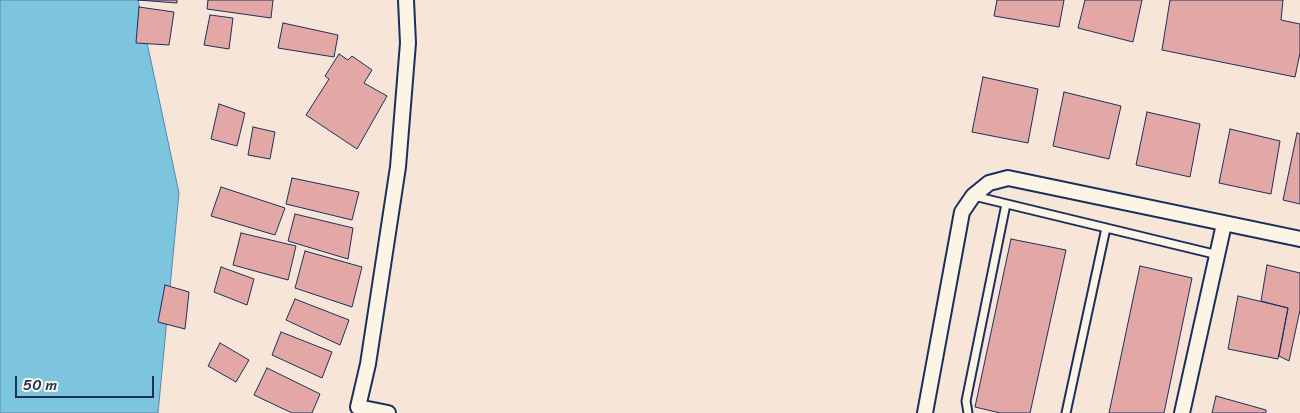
<!DOCTYPE html>
<style>
body{margin:0}
#map{position:relative;width:1300px;height:413px;overflow:hidden;background:#f7e6d8;font-family:Sriracha,sans-serif}
canvas{display:block}
.scale{position:absolute;left:15px;top:376px;width:139px;height:22px;box-sizing:border-box;border:2px solid #1b2f5e;border-top:0;padding-left:6px;font-size:15px;line-height:18px;white-space:nowrap;color:#1b2f5e;-webkit-text-stroke:4px #fcf5e5;paint-order:stroke}
</style>
<div id="map">
<canvas width="1300" height="413"></canvas>
<div class="scale">50 m</div>
</div>
<script>
const ctx = document.querySelector('canvas').getContext('2d');
ctx.lineJoin = 'round';
function paint(path, color) { ctx.fillStyle = color; ctx.fill(path, 'evenodd'); }
const poly = rows => new Path2D(rows.map(r => 'M' + r).join(''));
function trace(path, color, width, dash) { ctx.strokeStyle = color; ctx.lineWidth = width; ctx.lineCap = dash ? 'butt' : 'round'; ctx.setLineDash(dash || []); ctx.stroke(path); }
const water = poly([
 [0,0,138,0,179,193,158,413,0,413,0,0]
]);
const building = poly([
 [138,0,177,0,177,3,138,0],
 [208,0,273,0,271,18,207,9,208,0],
 [997,0,1064,0,1059,27,994,16,997,0],
 [1085,0,1142,0,1133,42,1078,28,1085,0],
 [1170,0,1283,0,1281,20,1300,24,1300,53,1295,77,1162,50,1170,0],
 [139,7,174,12,169,45,136,43,139,7],
 [210,15,233,18,229,49,204,45,210,15],
 [283,23,338,35,334,57,278,48,283,23],
 [339,54,348,60,352,56,372,70,364,83,387,96,357,149,306,115,329,79,325,76,339,54],
 [983,77,1038,89,1028,143,972,132,983,77],
 [1064,92,1121,106,1109,159,1053,146,1064,92],
 [219,104,245,113,237,146,211,139,219,104],
 [1147,112,1200,124,1190,177,1136,165,1147,112],
 [253,127,275,132,270,159,248,155,253,127],
 [1230,129,1280,141,1271,194,1219,183,1230,129],
 [1297,133,1300,134,1300,204,1283,200,1297,133],
 [292,178,359,192,352,220,286,204,292,178],
 [221,187,285,208,275,235,211,216,221,187],
 [295,214,353,228,348,259,288,241,295,214],
 [241,233,296,246,288,280,233,265,241,233],
 [1011,239,1066,250,1030,413,1000,413,975,407,1011,239],
 [305,251,362,267,352,307,295,288,305,251],
 [1267,265,1300,273,1300,310,1289,361,1279,356,1288,308,1261,301,1267,265],
 [1140,266,1192,278,1164,413,1109,413,1140,266],
 [221,267,254,279,247,305,214,292,221,267],
 [165,285,189,292,185,329,158,322,165,285],
 [1238,296,1288,308,1278,359,1228,349,1238,296],
 [295,299,349,320,340,345,286,320,295,299],
 [281,332,332,352,322,378,272,355,281,332],
 [220,343,249,360,236,382,208,366,220,343],
 [267,368,320,394,312,413,292,413,254,395,267,368],
 [1216,396,1266,410,1266,413,1212,413,1216,396]
]);
const service = poly([
 [974,196,1218,255],
 [968,413,966,401,1006,204],
 [1066,413,1106,228]
]);
const minor = poly([
 [388,413,358,407,368,364,398,167,408,43,406,0],
 [925,413,962,212,973,196,989,183,1008,178,1300,239],
 [1182,413,1224,224]
]);
paint(water, '#7dc5de');
trace(water, '#5689ab', 1);
paint(building, '#e3a8a6');
trace(building, '#1b2f5e', 1);
trace(service, '#1b2f5e', 11);
trace(minor, '#1b2f5e', 18);
trace(service, '#fcf5e5', 7);
trace(minor, '#fcf5e5', 14);
</script>
